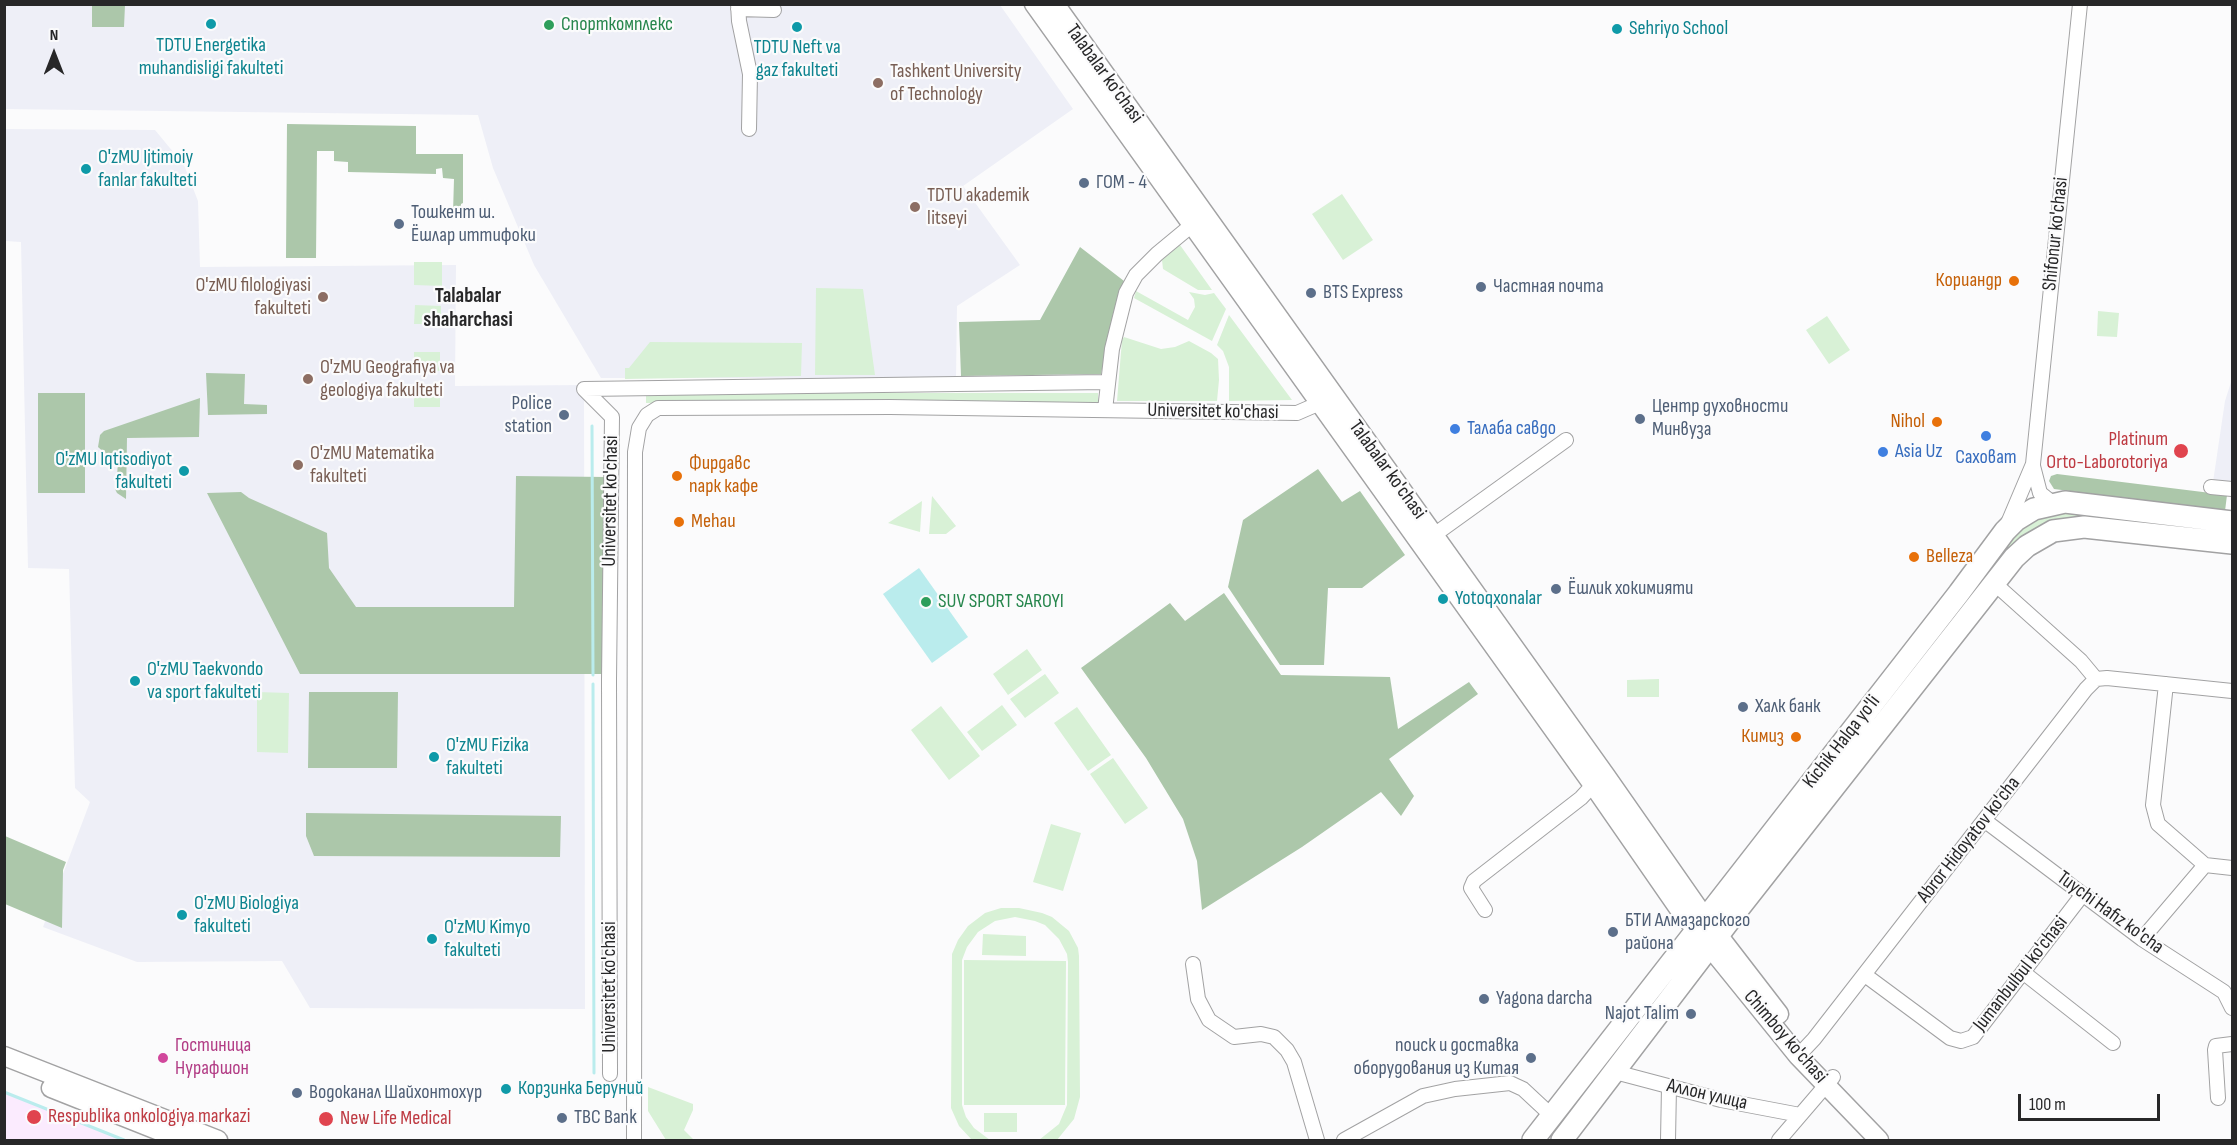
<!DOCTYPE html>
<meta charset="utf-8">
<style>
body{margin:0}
#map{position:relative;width:2237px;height:1145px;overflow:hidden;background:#fbfbfc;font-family:"Sofia Sans Condensed",sans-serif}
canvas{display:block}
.frame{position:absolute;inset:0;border:6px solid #272728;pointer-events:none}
.north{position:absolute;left:24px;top:24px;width:60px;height:60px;-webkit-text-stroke:4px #fbfbfc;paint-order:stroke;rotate:0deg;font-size:16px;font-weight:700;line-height:24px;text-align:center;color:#272728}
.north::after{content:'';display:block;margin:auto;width:21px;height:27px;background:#272728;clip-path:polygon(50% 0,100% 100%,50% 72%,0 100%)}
.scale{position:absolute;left:2018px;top:1094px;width:142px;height:27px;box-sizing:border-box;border:3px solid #272728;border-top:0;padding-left:8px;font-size:18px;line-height:21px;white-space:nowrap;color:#272728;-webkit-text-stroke:4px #fbfbfc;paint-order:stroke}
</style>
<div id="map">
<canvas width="2237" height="1145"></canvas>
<div class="frame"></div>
<div class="north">N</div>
<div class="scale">100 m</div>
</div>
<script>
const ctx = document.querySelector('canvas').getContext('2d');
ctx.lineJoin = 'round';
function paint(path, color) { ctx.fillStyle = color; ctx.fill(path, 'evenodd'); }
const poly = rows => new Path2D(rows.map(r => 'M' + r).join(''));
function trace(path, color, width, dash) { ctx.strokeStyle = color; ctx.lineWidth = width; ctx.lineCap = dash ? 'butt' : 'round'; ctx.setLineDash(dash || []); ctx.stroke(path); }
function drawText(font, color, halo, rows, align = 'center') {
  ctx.font = font + ' "Sofia Sans Condensed",sans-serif'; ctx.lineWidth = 4.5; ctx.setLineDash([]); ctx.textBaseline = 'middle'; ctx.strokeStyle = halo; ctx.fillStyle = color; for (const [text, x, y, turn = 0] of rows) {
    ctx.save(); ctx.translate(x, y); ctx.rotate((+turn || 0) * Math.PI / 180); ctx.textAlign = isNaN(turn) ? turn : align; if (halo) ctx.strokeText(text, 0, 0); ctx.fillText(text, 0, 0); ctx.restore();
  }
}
const built = poly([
 [5,4,1000,5,1073,109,963,186,1020,265,957,306,956,378,601,378,534,265,493,168,478,115,5,109],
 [5,129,155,130,184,165,198,201,200,267,456,265,455,386,584,385,585,1009,310,1008,282,961,137,962,43,927,90,802,75,788,69,569,28,568,21,242,5,241],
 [2232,379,2232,483,2213,482,2225,401]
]);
const medical = poly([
 [4,1093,5,1093,122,1140,5,1140]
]);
const green = poly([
 [1342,194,1373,240,1343,260,1312,214],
 [1180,245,1212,290,1198,290,1163,269,1162,260],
 [414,262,442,262,442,286,414,285],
 [816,288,863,289,875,375,815,375],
 [1136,291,1188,320,1195,307,1194,299,1189,292,1205,295,1214,293,1226,309,1212,341,1134,298],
 [415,305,441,306,441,324,414,324],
 [2098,311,2119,313,2117,337,2097,336],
 [1229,315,1292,400,1229,401,1229,367,1223,351,1217,345],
 [1827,316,1850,350,1829,364,1806,330],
 [1124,337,1161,349,1175,347,1189,341,1211,353,1218,359,1219,380,1217,401,1117,401,1122,340],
 [650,342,802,343,801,376,625,379,625,368,629,368],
 [414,352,440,352,440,371,414,371],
 [414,388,440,388,440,407,414,407],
 [646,393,1098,393,1098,403,646,403],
 [932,496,956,526,946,534,929,534],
 [922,501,920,532,888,523],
 [2053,510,2232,526,2232,535,2074,518,2048,523,2024,536,1928,652,1924,652,2001,549,2024,524],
 [1027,649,1042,670,1008,695,993,674],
 [1045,674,1059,693,1025,718,1010,699],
 [1659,679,1659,697,1627,697,1627,680],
 [257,692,289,693,288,753,257,752],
 [1002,705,1017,725,982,751,967,732],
 [941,706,980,756,949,780,911,730],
 [1077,707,1111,755,1088,771,1054,723],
 [1113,758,1148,808,1125,824,1090,774],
 [1051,824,1081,833,1063,891,1033,882],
 [1001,908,1019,908,1042,913,1052,917,1069,931,1078,948,1079,956,1080,1097,1074,1119,1057,1140,1039,1140,1059,1124,1067,1105,1068,962,1067,954,1059,939,1045,925,1035,921,1015,917,995,921,978,932,967,947,962,960,962,1105,966,1117,974,1128,990,1140,972,1140,959,1126,951,1108,952,954,958,940,968,926,985,913],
 [983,934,1026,936,1026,956,982,955],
 [964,960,1066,961,1065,1105,964,1105],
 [648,1087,693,1104,693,1110,684,1130,694,1140,666,1140,648,1111],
 [984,1113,1017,1113,1017,1132,984,1132]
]);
const forest = poly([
 [92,5,125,5,124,27,92,27],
 [287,124,416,126,416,154,463,154,463,203,461,204,461,212,453,213,454,179,443,178,442,168,436,169,436,174,348,172,348,162,334,161,334,151,317,151,316,258,286,258],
 [1080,247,1124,281,1113,314,1101,374,961,376,959,322,1040,320],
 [206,373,245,374,244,404,267,405,267,414,208,415],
 [38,393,85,393,85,493,38,493],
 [200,398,199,437,127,438,126,499,117,493,115,489,117,480,118,457,116,454,106,454,98,447,100,435,104,431],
 [1318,469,1342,502,1360,491,1405,555,1362,588,1328,588,1324,665,1280,665,1228,587,1243,520],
 [2057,474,2227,495,2225,511,2054,489,2049,481,2051,476],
 [516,476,607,477,605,674,300,674,207,493,241,492,249,498,327,533,329,568,356,607,514,607],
 [1224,593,1281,675,1390,677,1398,729,1469,682,1478,694,1389,759,1414,796,1401,816,1381,792,1302,847,1202,910,1197,861,1183,819,1146,758,1081,668,1170,603,1185,621],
 [309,692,398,692,397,768,308,768],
 [306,813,561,816,560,857,314,856,306,836],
 [5,836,66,862,63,870,62,928,5,904]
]);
const water = poly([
 [919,568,968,637,932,663,883,594]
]);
const stream = poly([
 [592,426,593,675],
 [593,684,594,1073],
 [4,1092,124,1140]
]);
const minor = poly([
 [738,4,739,21,750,74,749,129],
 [738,9,774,10],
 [1105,410,1112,349,1126,293,1136,275,1157,254,1192,225],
 [2033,466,2040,493,2050,501,2057,503],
 [2211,487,2232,489],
 [2008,523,2033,464,2080,4],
 [1434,535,1566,440],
 [1994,583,2081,661,2096,679],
 [2166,684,2153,805,2158,824,2205,865],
 [1984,820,2142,939,2224,992,2232,1008],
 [2205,865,2232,868],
 [1485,910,1471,888,1474,881,1581,798,1593,785],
 [2142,939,2205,865],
 [1193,964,1198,999,1209,1020,1234,1037,1261,1034,1274,1037,1287,1050,1294,1062,1317,1140],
 [2024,973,2113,1043],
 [1865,975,1950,1038,1961,1041,1973,1037,2083,894],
 [1798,1056,1814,1039,2086,689,2096,679,2107,678,2232,691],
 [1615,1072,1721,1100,1800,1115],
 [610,1074,609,680,612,417,584,389,1106,382],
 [2218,1098,2215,1050,2216,1046,2232,1044],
 [634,1140,635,452,639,428,647,415,658,408,890,407,1297,413,1327,400],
 [1344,1140,1423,1096,1455,1089,1510,1083,1523,1089,1552,1116],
 [1668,1140,1669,1087],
 [1779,1140,1833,1077]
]);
const major = poly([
 [1034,4,1593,785,1679,909,1798,1056,1879,1140],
 [1055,4,1606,776,1705,918,1779,1014],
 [4,1056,218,1140],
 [51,1088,182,1140]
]);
const highway = poly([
 [1533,1140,1959,593,2005,531,2016,520,2034,509,2065,502,2232,522],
 [1562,1140,1736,912,2014,558,2027,546,2053,531,2084,527,2232,543]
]);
const markers = [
 [211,24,6,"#0f9aa8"],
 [549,25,6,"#2e9e5b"],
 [797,27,6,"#0f9aa8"],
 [1617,29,6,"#0f9aa8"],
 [878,83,6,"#8d6e63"],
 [86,169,6,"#0f9aa8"],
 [1084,183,6,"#5c6f8a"],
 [915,207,6,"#8d6e63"],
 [399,224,6,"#5c6f8a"],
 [2014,281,6,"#e8710a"],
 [1481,287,6,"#5c6f8a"],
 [1311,293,6,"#5c6f8a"],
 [323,297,6,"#8d6e63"],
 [308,379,6,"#8d6e63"],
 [564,415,6,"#5c6f8a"],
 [1640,419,6,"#5c6f8a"],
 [1937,422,6,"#e8710a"],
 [1455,429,6,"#3f7fe0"],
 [1986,436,6,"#3f7fe0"],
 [2181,451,8,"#e0444e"],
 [1883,452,6,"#3f7fe0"],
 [298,465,6,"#8d6e63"],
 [184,471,6,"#0f9aa8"],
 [677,476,6,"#e8710a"],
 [679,522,6,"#e8710a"],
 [1914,557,6,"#e8710a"],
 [1556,589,6,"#5c6f8a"],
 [1443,599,6,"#0f9aa8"],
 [926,602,6,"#2e9e5b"],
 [135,681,6,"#0f9aa8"],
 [1743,707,6,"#5c6f8a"],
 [1796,737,6,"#e8710a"],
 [434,757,6,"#0f9aa8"],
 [182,915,6,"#0f9aa8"],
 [1613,932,6,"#5c6f8a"],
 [432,939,6,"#0f9aa8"],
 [1484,999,6,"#5c6f8a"],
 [1691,1014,6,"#5c6f8a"],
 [163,1058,6,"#d1479c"],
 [1531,1058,6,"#5c6f8a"],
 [506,1089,6,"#0f9aa8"],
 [297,1093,6,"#5c6f8a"],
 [34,1117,8,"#e0444e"],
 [562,1118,6,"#5c6f8a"],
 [326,1119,8,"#e0444e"]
];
const leisureNames = [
 ["Спорткомплекс",561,25],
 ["SUV SPORT SAROYI",938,602]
];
const cultureNames = [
 ["Sehriyo School",1629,29],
 ["TDTU Energetika",211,46,"center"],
 ["muhandisligi fakulteti",211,69,"center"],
 ["TDTU Neft va",797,48,"center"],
 ["gaz fakulteti",797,71,"center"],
 ["O'zMU Ijtimoiy",98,158],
 ["fanlar fakulteti",98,181],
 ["O'zMU Iqtisodiyot",172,460,"right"],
 ["fakulteti",172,483,"right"],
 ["Yotoqxonalar",1455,599],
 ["O'zMU Taekvondo",147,670],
 ["va sport fakulteti",147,693],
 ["O'zMU Fizika",446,746],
 ["fakulteti",446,769],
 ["O'zMU Biologiya",194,904],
 ["fakulteti",194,927],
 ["O'zMU Kimyo",444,928],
 ["fakulteti",444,951],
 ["Корзинка Беруний",518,1089]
];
const educationNames = [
 ["Tashkent University",890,72],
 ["of Technology",890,95],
 ["TDTU akademik",927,196],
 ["litseyi",927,219],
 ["O'zMU filologiyasi",311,286,"right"],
 ["fakulteti",311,309,"right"],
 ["O'zMU Geografiya va",320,368],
 ["geologiya fakulteti",320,391],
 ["O'zMU Matematika",310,454],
 ["fakulteti",310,477]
];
const streetNames = [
 ["Talabalar ko'chasi",1104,74,54],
 ["Shifonur ko'chasi",2056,234,-84],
 ["Universitet ko'chasi",1213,412,1],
 ["Talabalar ko'chasi",1387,470,54],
 ["Universitet ko'chasi",611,501,-89],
 ["Kichik Halqa yo'li",1842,742,-52],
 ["Abror Hidoyatov ko'cha",1969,840,-52],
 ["Tuychi Hafiz ko'cha",2110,913,36],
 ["Jumanbulbul ko'chasi",2021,974,-52],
 ["Universitet ko'chasi",610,987,-90],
 ["Chimboy ko'chasi",1785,1037,49],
 ["Аллон улица",1707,1095,13]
];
const serviceNames = [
 ["ГОМ - 4",1096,183],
 ["Тошкент ш.",411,213],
 ["Ёшлар иттифоки",411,236],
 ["Частная почта",1493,287],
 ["BTS Express",1323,293],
 ["Police",552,404,"right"],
 ["station",552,427,"right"],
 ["Центр духовности",1652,407],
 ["Минвуза",1652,430],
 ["Ёшлик хокимияти",1568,589],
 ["Халк банк",1755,707],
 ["БТИ Алмазарского",1625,921],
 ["района",1625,944],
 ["Yagona darcha",1496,999],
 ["Najot Talim",1679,1014,"right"],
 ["поиск и доставка",1519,1046,"right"],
 ["оборудования из Китая",1519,1069,"right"],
 ["Водоканал Шайхонтохур",309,1093],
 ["TBC Bank",574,1118]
];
const foodNames = [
 ["Кориандр",2002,281],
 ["Nihol",1925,422],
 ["Фирдавс",689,464,"left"],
 ["парк кафе",689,487,"left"],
 ["Mehau",691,522,"left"],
 ["Belleza",1926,557,"left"],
 ["Кимиз",1784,737]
];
const shopNames = [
 ["Талаба савдо",1467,429],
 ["Asia Uz",1895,452],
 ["Саховат",1986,458,"center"]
];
const healthNames = [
 ["Platinum",2168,440,"right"],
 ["Orto-Laborotoriya",2168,463,"right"],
 ["Respublika onkologiya markazi",48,1117],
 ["New Life Medical",340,1119]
];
const hotelNames = [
 ["Гостиница",175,1046],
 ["Нурафшон",175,1069]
];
const neighbourhoodNames = [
 ["Talabalar",468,297],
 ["shaharchasi",468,321]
];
paint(built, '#eeeff7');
paint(medical, '#fbebfe');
paint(green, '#d8f1d6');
paint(forest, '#acc7aa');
paint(water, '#baeced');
trace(stream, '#baeced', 3);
trace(minor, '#a2a2a3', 16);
trace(major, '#a2a2a3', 21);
trace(highway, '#a2a2a3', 24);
trace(minor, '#fff', 14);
trace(major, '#fff', 18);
trace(highway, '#fff', 21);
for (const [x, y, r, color] of markers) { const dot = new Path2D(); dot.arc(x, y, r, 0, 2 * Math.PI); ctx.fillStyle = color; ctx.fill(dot); trace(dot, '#fbfbfc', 2); }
drawText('20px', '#27864d', '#fbfbfc', leisureNames, 'left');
drawText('20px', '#0d838f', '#fbfbfc', cultureNames, 'left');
drawText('20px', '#785e54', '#fbfbfc', educationNames, 'left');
drawText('20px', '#272728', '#fbfbfc', streetNames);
drawText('20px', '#4e5e75', '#fbfbfc', serviceNames, 'left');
drawText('20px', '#c56008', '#fbfbfc', foodNames, 'right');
drawText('20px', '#366cbe', '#fbfbfc', shopNames, 'left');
drawText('20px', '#be3a42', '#fbfbfc', healthNames, 'left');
drawText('20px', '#b23c85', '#fbfbfc', hotelNames, 'left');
drawText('bold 21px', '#272728', '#fbfbfc', neighbourhoodNames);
</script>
